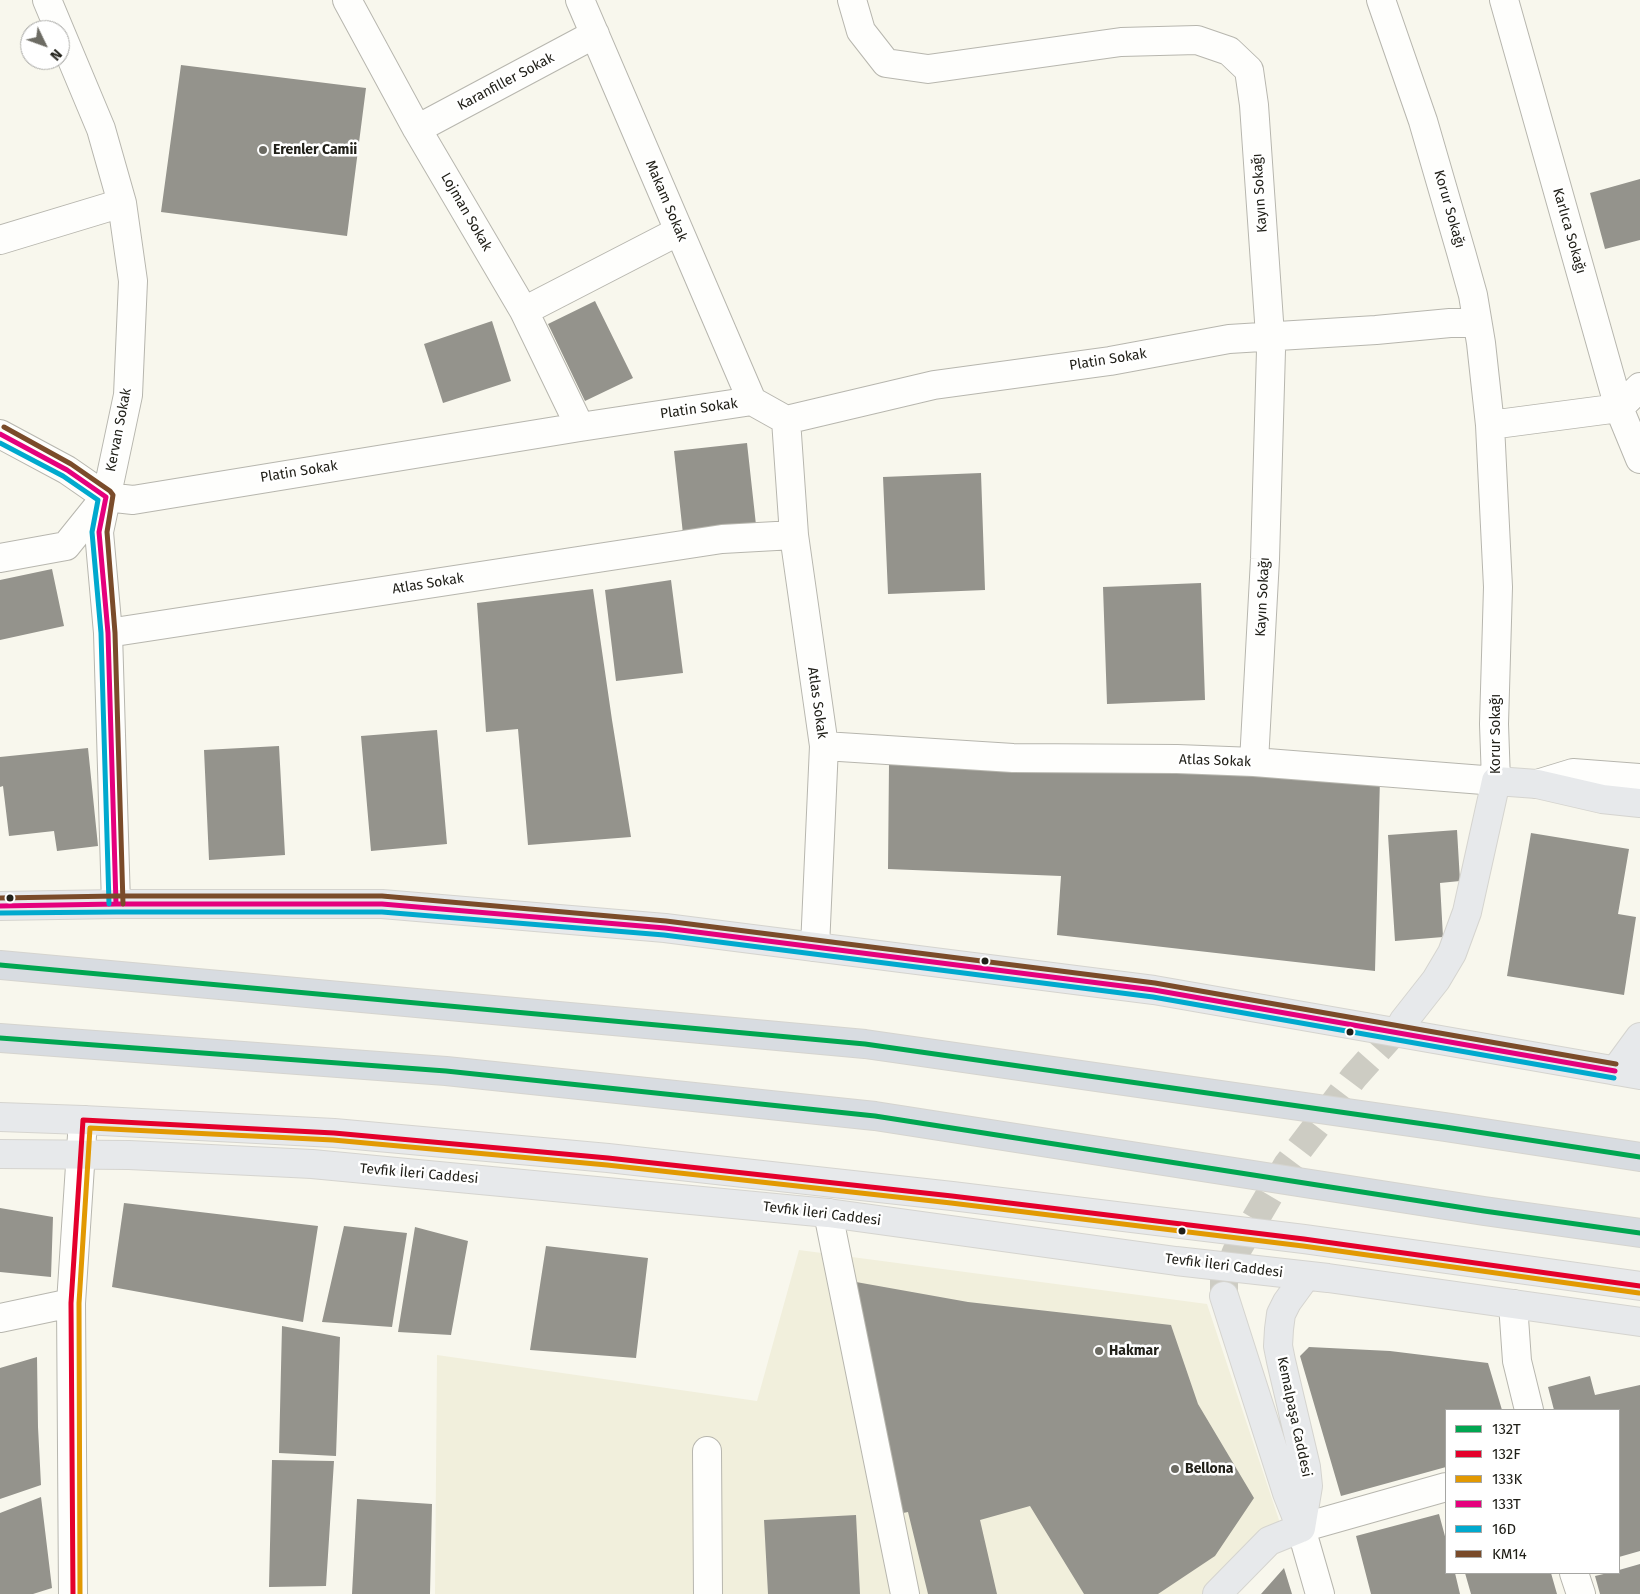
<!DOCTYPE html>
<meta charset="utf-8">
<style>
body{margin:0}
#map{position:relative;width:1640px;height:1594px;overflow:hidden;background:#f8f7ed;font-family:"Fira Sans",sans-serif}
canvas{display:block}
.legend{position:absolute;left:1445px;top:1409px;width:175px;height:165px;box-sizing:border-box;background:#fff;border:1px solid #a6a6a3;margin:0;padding:6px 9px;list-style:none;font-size:15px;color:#212019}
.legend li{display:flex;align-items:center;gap:10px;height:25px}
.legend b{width:25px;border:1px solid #a6a6a3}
.north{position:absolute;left:20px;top:20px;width:50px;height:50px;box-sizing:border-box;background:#fff;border:1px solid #a6a6a3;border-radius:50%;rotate:132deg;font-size:14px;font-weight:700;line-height:20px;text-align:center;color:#212019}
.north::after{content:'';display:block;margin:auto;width:18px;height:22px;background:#6c6b63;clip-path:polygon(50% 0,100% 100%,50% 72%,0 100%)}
</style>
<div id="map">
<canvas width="1640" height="1594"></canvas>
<ul class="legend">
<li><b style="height:6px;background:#00a651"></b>132T</li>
<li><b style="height:6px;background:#e4002b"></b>132F</li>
<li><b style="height:6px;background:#e29902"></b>133K</li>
<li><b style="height:6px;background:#e5007d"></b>133T</li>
<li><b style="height:6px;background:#00a9ce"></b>16D</li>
<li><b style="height:6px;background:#7a4b2a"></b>KM14</li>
</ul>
<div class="north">N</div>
</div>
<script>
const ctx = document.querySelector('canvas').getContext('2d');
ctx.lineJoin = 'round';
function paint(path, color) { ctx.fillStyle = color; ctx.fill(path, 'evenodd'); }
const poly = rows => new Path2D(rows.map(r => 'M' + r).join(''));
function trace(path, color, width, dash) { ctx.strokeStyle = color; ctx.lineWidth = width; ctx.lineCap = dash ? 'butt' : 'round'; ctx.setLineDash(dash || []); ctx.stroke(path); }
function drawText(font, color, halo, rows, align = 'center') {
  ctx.font = font + ' "Fira Sans",sans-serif'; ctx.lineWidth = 5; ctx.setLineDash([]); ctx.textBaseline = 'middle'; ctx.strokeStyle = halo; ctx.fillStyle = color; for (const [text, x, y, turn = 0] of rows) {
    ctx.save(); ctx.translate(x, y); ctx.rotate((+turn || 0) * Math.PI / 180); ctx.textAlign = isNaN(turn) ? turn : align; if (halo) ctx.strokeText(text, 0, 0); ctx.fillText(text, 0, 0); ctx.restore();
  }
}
const built = poly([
 [799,1250,1207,1304,1286,1541,1234,1594,435,1594,437,1355,757,1401]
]);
const building = poly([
 [181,65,366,88,347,236,161,212],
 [1640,179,1640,240,1605,249,1590,193],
 [595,301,633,378,585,401,548,324],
 [492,321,511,381,443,403,424,344],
 [747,443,756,525,683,534,674,451],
 [981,473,985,590,888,594,883,477],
 [52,569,64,626,0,640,0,580],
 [671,580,683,673,616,681,605,590],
 [1201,583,1205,700,1107,704,1103,587],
 [593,589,612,720,631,837,528,845,518,729,486,732,477,603],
 [437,730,447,844,371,851,361,736],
 [279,746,285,855,209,860,204,750],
 [88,748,98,846,57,851,54,831,9,836,3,786,0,787,0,757],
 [889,764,1067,772,1240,773,1380,778,1375,971,1057,935,1061,876,888,869],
 [1457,830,1460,881,1440,883,1443,937,1395,941,1388,835],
 [1531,833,1629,849,1618,914,1636,917,1624,995,1507,976],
 [124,1203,318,1226,303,1322,112,1287],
 [0,1208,53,1217,51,1277,0,1272],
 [344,1226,407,1233,392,1327,322,1322],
 [415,1227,468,1241,451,1335,398,1332],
 [546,1246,648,1258,636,1358,530,1350],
 [856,1282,968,1302,1171,1325,1198,1404,1254,1498,1215,1556,1158,1594,1084,1594,1030,1506,980,1520,997,1594,928,1594,908,1512,903,1513],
 [282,1326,340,1337,336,1456,279,1453],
 [1309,1347,1390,1351,1488,1363,1502,1410,1446,1410,1446,1467,1341,1496,1300,1356],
 [37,1357,38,1427,41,1485,0,1499,0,1368],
 [1590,1376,1595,1395,1640,1385,1640,1551,1619,1557,1619,1410,1554,1410,1548,1387],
 [272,1460,334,1461,326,1586,269,1587],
 [41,1497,52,1588,33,1594,0,1594,0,1513],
 [357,1499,432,1504,430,1594,352,1594],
 [1439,1514,1446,1540,1446,1573,1455,1573,1460,1594,1371,1594,1356,1536],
 [856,1515,860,1594,768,1594,764,1520],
 [1640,1564,1640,1594,1600,1594,1595,1576,1608,1573,1619,1573,1619,1570],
 [1284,1568,1292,1594,1261,1594],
 [1465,1573,1551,1573,1557,1594,1471,1594]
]);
const majorTunnel = poly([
 [1224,1296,1224,1281,1236,1252,1287,1165,1354,1077,1403,1022]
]);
const minor = poly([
 [47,0,101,129,122,203,133,281,128,395,99,532,108,633,116,904],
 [347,0,417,129,524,311,580,427],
 [580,0,752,401],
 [852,0,861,31,886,63,928,69,1121,42,1197,40,1229,51,1249,70,1254,105,1271,350,1265,559,1254,762],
 [1504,0,1619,408,1640,459],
 [417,129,595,34],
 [0,240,122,203],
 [524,311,679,231],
 [1619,408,1640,387],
 [786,420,794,535],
 [1490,425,1619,408],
 [0,434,67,470,106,497,133,500,580,427,752,401,786,420,934,385,1110,361,1229,339,1376,330,1450,323,1477,323],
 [0,558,66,546,103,500],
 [108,633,722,539,794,535,824,746,1013,758,1177,759,1254,762,1496,781,1494,724,1498,587,1490,425,1481,343,1473,295,1461,252,1423,121,1381,0],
 [1537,784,1573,773,1640,778],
 [815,947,824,746],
 [828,1213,905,1594],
 [1513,1304,1517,1361,1529,1410],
 [0,1318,71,1303],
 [707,1451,708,1594],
 [1574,1573,1581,1594],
 [73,1594,71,1303,83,1120],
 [1320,1594,1301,1528,1446,1487]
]);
const major = poly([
 [0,906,116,904,382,904,665,928,1154,990,1640,1075],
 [1403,1022,1436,980,1452,953,1467,912,1496,781,1537,784,1602,799,1640,803],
 [1615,1071,1640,1037],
 [0,1117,83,1120,334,1133,608,1158,952,1196,1304,1239,1640,1286],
 [0,1154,129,1155,312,1164,828,1213,1176,1261,1328,1278,1640,1322],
 [1224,1296,1287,1493,1301,1528],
 [1301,1528,1308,1486,1306,1467,1281,1361,1278,1346,1279,1329,1281,1314,1287,1302,1306,1276],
 [1217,1594,1269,1541,1301,1528]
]);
const highway = poly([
 [0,965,865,1044,1445,1127,1640,1157],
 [0,1038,446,1071,875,1116,1484,1211,1640,1233]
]);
const bus1 = poly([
 [0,965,865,1044,1445,1127,1640,1157],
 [0,1038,446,1071,875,1116,1484,1211,1640,1233]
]);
const bus2 = poly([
 [73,1594,71,1303,83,1120,334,1133,608,1158,952,1196,1304,1239,1640,1286]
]);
const bus3 = poly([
 [80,1594,79,1303,90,1128,333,1140,607,1165,951,1203,1303,1246,1639,1293]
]);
const bus4 = poly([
 [0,434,67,470,106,497,99,532,108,633,116,904],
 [0,906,116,904,382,904,665,928,1154,990,1615,1071]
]);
const bus5 = poly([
 [0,443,63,476,98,500,92,532,101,633,109,904],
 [0,913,116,912,382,912,664,935,1153,997,1614,1078]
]);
const bus6 = poly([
 [4,427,71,464,110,491,113,495,107,532,115,633,123,904],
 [0,898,116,896,382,896,666,921,1155,983,1616,1064]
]);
const markers = [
 [263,150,5,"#6c6b63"],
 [10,898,4.5,"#212019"],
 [985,961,4.5,"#212019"],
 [1350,1032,4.5,"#212019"],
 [1182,1231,4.5,"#212019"],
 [1099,1351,5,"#6c6b63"],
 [1175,1469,5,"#6c6b63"]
];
const streetNames = [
 ["Karanfiller Sokak",506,82,-28],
 ["Kayın Sokağı",1260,193,-94],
 ["Makam Sokak",666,201,67],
 ["Korur Sokağı",1449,209,74],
 ["Lojman Sokak",466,212,60],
 ["Karlıca Sokağı",1569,231,74],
 ["Platin Sokak",1108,360,-9],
 ["Platin Sokak",699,409,-8],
 ["Kervan Sokak",119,430,-79],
 ["Platin Sokak",299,472,-9],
 ["Atlas Sokak",428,584,-9],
 ["Kayın Sokağı",1263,597,-87],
 ["Atlas Sokak",817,703,82],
 ["Korur Sokağı",1496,734,-90],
 ["Atlas Sokak",1215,761,2],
 ["Tevfik İleri Caddesi",419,1174,5],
 ["Tevfik İleri Caddesi",822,1214,7],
 ["Tevfik İleri Caddesi",1224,1266,7],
 ["Kemalpaşa Caddesi",1294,1417,78]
];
const poiNames = [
 ["Erenler Camii",273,150],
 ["Hakmar",1109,1351],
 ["Bellona",1185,1469]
];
paint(built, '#f1efdc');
paint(building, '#94938c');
trace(majorTunnel, '#cdccc3', 28, [28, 14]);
trace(minor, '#b7b6ae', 30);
trace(major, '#d5d4cf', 30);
trace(highway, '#d5d4cf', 30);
trace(minor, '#fefefc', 28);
trace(major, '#e7e9eb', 28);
trace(highway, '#d8dce1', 28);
trace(bus1, '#00a651', 5);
trace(bus2, '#e4002b', 5);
trace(bus3, '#e29902', 5);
trace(bus4, '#e5007d', 5);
trace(bus5, '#00a9ce', 5);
trace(bus6, '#7a4b2a', 5);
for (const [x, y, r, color] of markers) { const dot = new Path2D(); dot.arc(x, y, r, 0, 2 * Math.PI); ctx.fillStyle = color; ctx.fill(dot); trace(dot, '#fff', 2); }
drawText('14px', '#212019', '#fff', streetNames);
drawText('bold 14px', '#212019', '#fff', poiNames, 'left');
</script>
